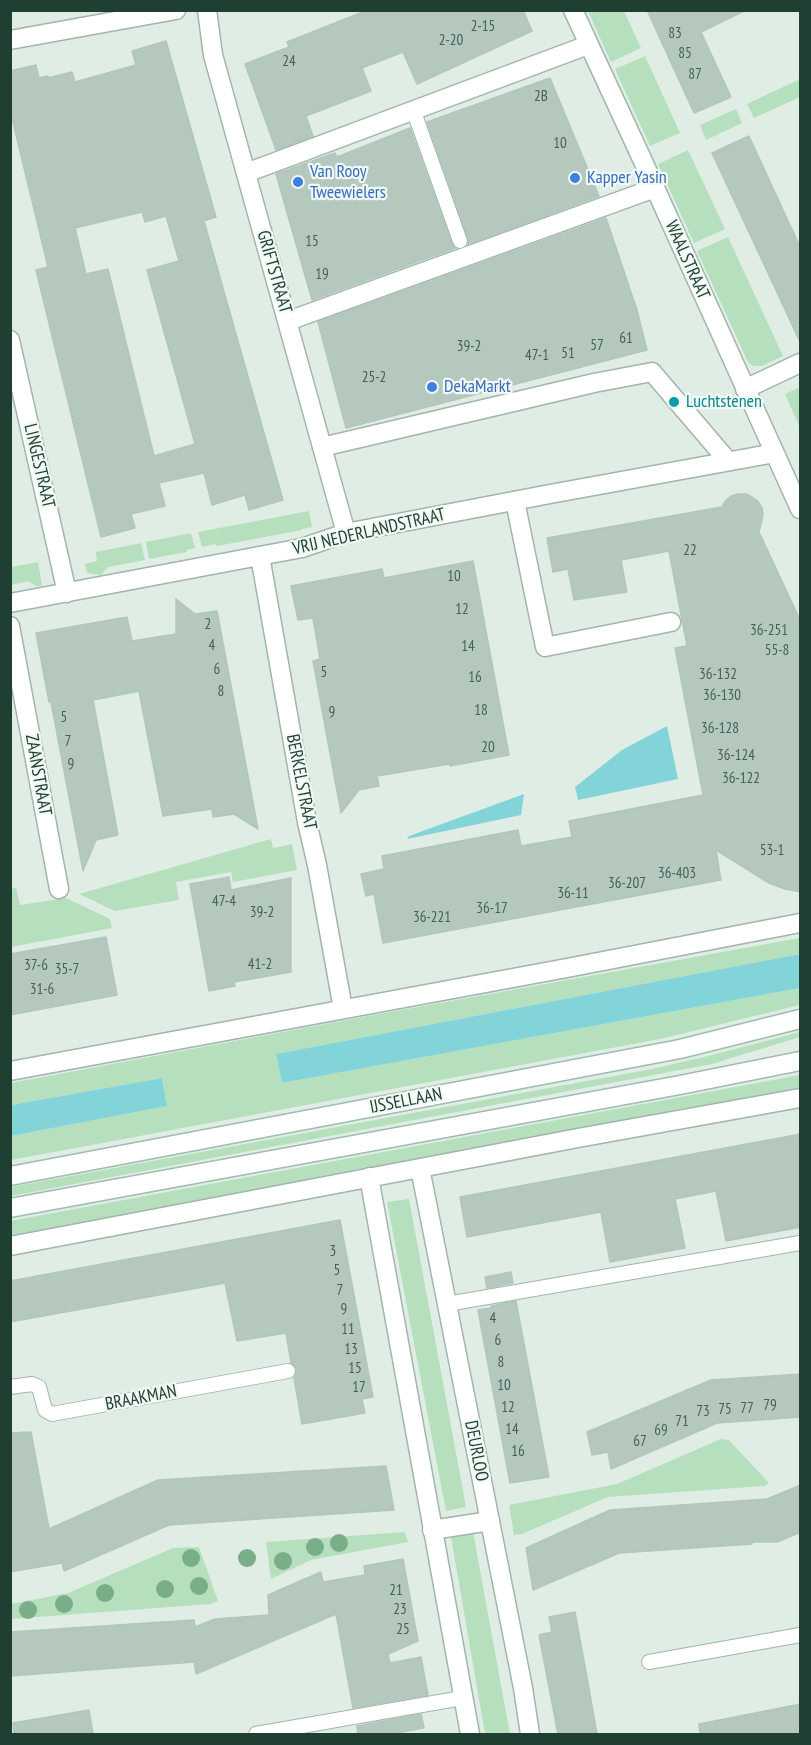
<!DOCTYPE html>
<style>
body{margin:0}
#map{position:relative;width:811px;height:1745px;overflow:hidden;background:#e0ede5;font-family:"PT Sans Narrow",sans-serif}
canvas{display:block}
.frame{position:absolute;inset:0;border:12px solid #1f3f32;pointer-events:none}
</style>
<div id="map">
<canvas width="811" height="1745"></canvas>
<div class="frame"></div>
</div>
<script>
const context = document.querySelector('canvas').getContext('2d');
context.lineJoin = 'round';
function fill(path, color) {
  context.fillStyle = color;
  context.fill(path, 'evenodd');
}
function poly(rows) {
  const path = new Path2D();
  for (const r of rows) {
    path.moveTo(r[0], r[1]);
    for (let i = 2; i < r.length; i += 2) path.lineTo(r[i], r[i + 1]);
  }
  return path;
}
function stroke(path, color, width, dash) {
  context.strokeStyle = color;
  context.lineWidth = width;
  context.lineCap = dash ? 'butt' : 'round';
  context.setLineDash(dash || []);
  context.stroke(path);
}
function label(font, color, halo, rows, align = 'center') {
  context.font = font + ' "PT Sans Narrow",sans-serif';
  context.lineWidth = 4.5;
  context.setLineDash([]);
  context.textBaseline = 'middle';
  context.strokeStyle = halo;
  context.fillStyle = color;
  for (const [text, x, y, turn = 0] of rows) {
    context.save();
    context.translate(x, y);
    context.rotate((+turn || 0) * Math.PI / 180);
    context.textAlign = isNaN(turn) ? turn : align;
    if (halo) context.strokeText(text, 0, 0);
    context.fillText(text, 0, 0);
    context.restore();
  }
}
const green = poly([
 [588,11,624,11,641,48,611,62],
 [645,56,680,133,650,146,615,69],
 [800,79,800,97,754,118,747,104],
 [736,109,742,123,706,140,700,125],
 [688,150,725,229,694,243,658,164],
 [728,237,783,356,762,366,753,366,748,362,697,251],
 [798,388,800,394,800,428,785,394],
 [309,511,312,527,302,529,302,530,217,546,215,544,202,547,198,532],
 [191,533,195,548,187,550,187,552,149,559,146,542],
 [141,543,145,560,108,567,101,575,87,573,85,564,97,561,96,552],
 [38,562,42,586,36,586,28,581,11,585,11,567],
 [271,839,273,848,292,844,297,870,233,882,231,872,176,882,179,900,115,911,79,894],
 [16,888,20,905,66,898,110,919,112,928,11,947,11,889],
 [800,938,800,954,276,1054,282,1083,800,988,800,1005,660,1039,11,1160,11,1136,167,1106,162,1078,11,1105,11,1083,357,1018],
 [800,1032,800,1037,712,1064,11,1196,11,1187,652,1069,708,1056],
 [800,1075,800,1090,11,1236,10,1221],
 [409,1199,466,1507,446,1511,387,1202],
 [721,1439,729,1440,769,1483,764,1486,608,1497,522,1534,514,1535,509,1505,617,1484],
 [405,1532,408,1542,311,1560,271,1579,266,1542],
 [473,1532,510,1734,485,1734,451,1537],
 [199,1547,218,1601,210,1604,11,1619,11,1604,68,1593,173,1548]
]);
const water = poly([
 [667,726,678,779,578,800,575,787,622,750],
 [524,794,521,815,407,839,409,836],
 [800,954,800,988,282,1083,276,1054],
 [162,1078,167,1106,11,1136,11,1105]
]);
const building = poly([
 [368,10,523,10,532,31,417,84,403,52,362,68,371,91,306,116,313,136,276,150,245,64,289,47,287,42,368,10],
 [647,10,746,10,701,32,731,97,694,113,647,10],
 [166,41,216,217,204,221,283,500,249,510,245,495,212,505,204,473,159,483,165,506,131,514,135,528,101,537,36,270,48,267,10,110,10,71,36,65,39,78,48,76,48,78,72,72,75,82,136,65,132,51,166,41],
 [142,212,145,222,166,216,179,261,147,270,195,444,154,456,108,269,86,274,75,228,142,212],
 [550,78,599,196,468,244,468,238,427,122,550,78],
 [410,128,452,244,455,248,312,300,276,174,335,153,337,157,410,128],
 [749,136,801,249,801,344,712,153,749,136],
 [606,218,637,310,647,350,346,428,318,322,606,218],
 [738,494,746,494,752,497,758,501,762,508,763,515,759,532,801,622,801,892,785,889,769,883,716,850,721,880,383,943,374,894,366,896,361,874,384,869,382,856,518,830,521,846,572,837,569,821,703,795,675,648,687,646,669,551,621,560,627,592,574,600,568,569,553,572,547,538,722,507,725,501,731,496,738,494],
 [473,561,509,755,450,766,450,764,377,776,379,786,359,790,341,813,313,661,320,659,313,618,298,620,291,586,382,569,384,578,473,561],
 [176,599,195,614,217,611,258,829,234,814,213,817,212,809,163,816,139,691,93,700,118,835,96,840,83,871,51,702,49,702,36,633,127,617,132,641,176,634,176,599],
 [229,877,231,890,291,878,291,972,234,982,235,986,209,991,190,884,229,877],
 [106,937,117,995,10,1015,10,954,106,937],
 [801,1134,801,1227,726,1241,716,1191,675,1199,685,1248,610,1262,601,1212,467,1237,460,1197,801,1134],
 [340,1220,373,1397,362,1399,365,1413,302,1424,294,1378,297,1373,297,1369,291,1363,286,1333,237,1341,225,1283,10,1322,10,1281,340,1220],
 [511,1272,513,1283,487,1288,485,1277,511,1272],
 [516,1301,549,1477,510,1483,478,1310,491,1308,491,1306,516,1301],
 [801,1374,801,1417,717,1423,611,1469,608,1452,592,1455,587,1432,711,1380,801,1374],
 [31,1432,49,1529,158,1480,386,1466,394,1510,169,1525,64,1571,62,1563,10,1572,10,1433,31,1432],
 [801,1485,801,1532,777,1542,752,1542,752,1544,619,1553,533,1590,526,1548,610,1510,767,1499,801,1485],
 [403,1559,418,1641,388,1654,390,1663,421,1657,428,1695,353,1708,336,1614,196,1674,194,1662,10,1676,10,1632,194,1620,195,1627,215,1619,269,1615,268,1595,321,1572,323,1582,365,1575,364,1566,403,1559],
 [575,1612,586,1672,597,1734,558,1734,539,1635,552,1632,549,1617,575,1612],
 [801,1704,801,1734,700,1734,699,1724,801,1704],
 [89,1710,93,1734,14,1734,13,1723,89,1710],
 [421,1714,424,1728,390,1734,358,1734,357,1726,421,1714]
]);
const service = poly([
 [414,112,460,241],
 [447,1304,800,1243],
 [10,1387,32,1384,39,1387,45,1410,52,1414,288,1371],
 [649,1662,800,1635],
 [256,1734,462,1698]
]);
const pedestrian = poly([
 [322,447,594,383,652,372,728,461],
 [432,1530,490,1521]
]);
const minor = poly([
 [207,10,213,55,346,533],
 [573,10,642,159,800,509],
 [10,40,176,10],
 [246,173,588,45],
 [288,321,655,188],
 [10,340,67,593],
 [745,389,800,363],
 [515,501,545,647,671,622],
 [260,556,307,822,317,865,343,1009],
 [10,603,302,548,346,533,550,494,775,453],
 [10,626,59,889],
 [10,1071,567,968,800,923],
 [420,1168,523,1688,530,1734],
 [369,1177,470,1734],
 [10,1246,578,1138,800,1098]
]);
const secondary = poly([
 [10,1176,680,1049,800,1019],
 [10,1208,680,1085,800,1061]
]);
const trees = [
 [339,1543],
 [315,1547],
 [191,1558],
 [247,1558],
 [283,1561],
 [199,1586],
 [165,1589],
 [105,1593],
 [64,1604],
 [28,1610]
];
const markers = [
 [575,178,6,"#3f7fe0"],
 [298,182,6,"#3f7fe0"],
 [432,387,6,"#3f7fe0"],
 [674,402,6,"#0f9aa8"]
];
const numberNames = [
 ["2-15",483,27],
 ["83",675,34],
 ["2-20",451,41],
 ["85",685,54],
 ["24",289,62],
 ["87",695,75],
 ["2B",541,97],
 ["10",560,144],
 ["15",312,242],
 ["19",322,275],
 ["61",626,339],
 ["57",597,346],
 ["39-2",469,347],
 ["51",568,354],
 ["47-1",537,356],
 ["25-2",374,378],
 ["22",690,551],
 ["10",454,577],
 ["12",462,610],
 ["2",208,625],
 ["36-251",769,631],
 ["4",212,646],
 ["14",468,647],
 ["55-8",777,651],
 ["6",217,670],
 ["5",324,673],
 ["36-132",718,675],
 ["16",475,678],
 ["8",221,692],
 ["36-130",722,696],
 ["18",481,711],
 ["9",332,713],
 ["5",64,718],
 ["36-128",720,729],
 ["7",68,742],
 ["20",488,748],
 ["36-124",736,756],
 ["9",71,765],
 ["36-122",741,779],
 ["53-1",772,851],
 ["36-403",677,874],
 ["36-207",627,884],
 ["36-11",573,894],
 ["47-4",224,902],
 ["36-17",492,909],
 ["39-2",262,913],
 ["36-221",432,918],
 ["41-2",260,965],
 ["37-6",36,966],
 ["35-7",67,970],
 ["31-6",42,990],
 ["3",333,1252],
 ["5",337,1271],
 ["7",340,1291],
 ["9",344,1310],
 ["4",493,1319],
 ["11",348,1330],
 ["6",498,1341],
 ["13",351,1350],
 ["8",501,1363],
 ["15",355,1369],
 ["10",504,1386],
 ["17",359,1388],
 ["79",770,1406],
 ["12",508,1408],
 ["77",747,1409],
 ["75",725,1410],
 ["73",703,1412],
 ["71",682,1422],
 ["14",512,1430],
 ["69",661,1431],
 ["67",640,1442],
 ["16",518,1452],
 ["21",396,1591],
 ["23",400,1610],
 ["25",403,1630]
];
const shopNames = [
 ["Van Rooy",310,172],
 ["Tweewielers",310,193],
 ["Kapper Yasin",587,178],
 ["DekaMarkt",444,387]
];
const streetNames = [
 ["WAALSTRAAT",687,260,66],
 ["GRIFTSTRAAT",274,272,74],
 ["LINGESTRAAT",39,466,77],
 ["VRIJ NEDERLANDSTRAAT",369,532,-13],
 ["ZAANSTRAAT",38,775,80],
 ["BERKELSTRAAT",301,782,79],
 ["IJSSELLAAN",406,1101,-11],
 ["BRAAKMAN",141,1398,-11],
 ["DEURLOO",476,1451,79]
];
const cultureNames = [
 ["Luchtstenen",686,402]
];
fill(green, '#b6e0bd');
fill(water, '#82d4d8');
fill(building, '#b5c8be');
stroke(building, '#b2c7bb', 1.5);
stroke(service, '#a2b5ac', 16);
stroke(pedestrian, '#a2b5ac', 21);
stroke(minor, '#a2b5ac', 21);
stroke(secondary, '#a0bcaf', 21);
stroke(service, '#fff', 14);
stroke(pedestrian, '#fff', 18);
stroke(minor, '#fff', 18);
stroke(secondary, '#fff', 18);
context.fillStyle = '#79ae88';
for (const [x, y] of trees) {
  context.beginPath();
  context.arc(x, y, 9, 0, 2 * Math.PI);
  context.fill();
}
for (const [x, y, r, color] of markers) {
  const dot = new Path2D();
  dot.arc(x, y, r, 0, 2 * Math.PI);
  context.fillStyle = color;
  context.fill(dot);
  stroke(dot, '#f1f9f4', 2);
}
label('15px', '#446155', null, numberNames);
label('18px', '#366cbe', '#f1f9f4', shopNames, 'left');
label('18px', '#1f3f32', '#f1f9f4', streetNames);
label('18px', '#0d838f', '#f1f9f4', cultureNames, 'left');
</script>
